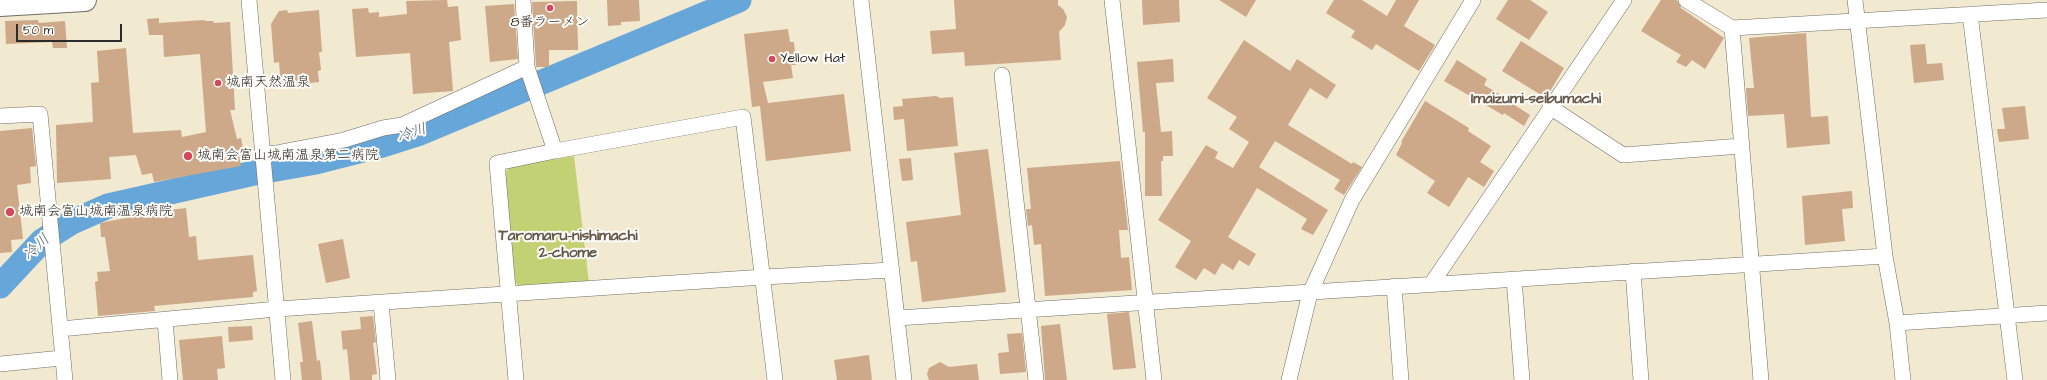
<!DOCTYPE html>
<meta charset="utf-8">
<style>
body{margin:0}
#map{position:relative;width:2047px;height:380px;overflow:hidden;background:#f1e9d0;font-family:"Architects Daughter",sans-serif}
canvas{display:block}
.scale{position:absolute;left:16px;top:24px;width:106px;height:18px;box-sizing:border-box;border:2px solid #2b2b2b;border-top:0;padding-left:5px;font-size:12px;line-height:14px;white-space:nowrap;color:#2b2b2b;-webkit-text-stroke:3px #fdfcf7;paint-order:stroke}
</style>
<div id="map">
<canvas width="2047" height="380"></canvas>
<div class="scale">50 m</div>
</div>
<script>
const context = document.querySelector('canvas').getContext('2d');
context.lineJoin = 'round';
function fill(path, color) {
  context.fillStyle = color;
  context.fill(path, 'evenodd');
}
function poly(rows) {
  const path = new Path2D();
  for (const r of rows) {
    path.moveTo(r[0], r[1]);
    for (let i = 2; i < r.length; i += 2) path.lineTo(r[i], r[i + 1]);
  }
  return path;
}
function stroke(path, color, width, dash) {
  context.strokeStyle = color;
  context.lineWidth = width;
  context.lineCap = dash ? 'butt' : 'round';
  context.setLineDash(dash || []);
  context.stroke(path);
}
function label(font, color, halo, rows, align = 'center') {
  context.font = font + ' "Architects Daughter","Klee One",sans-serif';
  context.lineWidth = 4;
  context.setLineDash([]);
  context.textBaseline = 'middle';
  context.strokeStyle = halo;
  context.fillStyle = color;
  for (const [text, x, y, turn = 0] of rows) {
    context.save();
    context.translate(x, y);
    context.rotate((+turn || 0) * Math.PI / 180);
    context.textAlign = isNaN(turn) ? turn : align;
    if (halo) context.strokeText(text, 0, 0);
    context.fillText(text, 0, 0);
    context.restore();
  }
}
const green = poly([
 [574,156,589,283,520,287,515,282,505,174,509,167]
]);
const river = poly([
 [0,286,42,241,72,222,108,206,254,173,316,162,379,146,420,133,739,0]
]);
const building = poly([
 [447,0,448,7,458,6,461,40,449,42,453,91,413,94,410,53,356,57,352,9,368,8,369,13,379,12,379,17,407,14,406,1],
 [607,0,639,0,640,21,621,22,621,25,608,26],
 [954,0,1058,0,1058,5,1063,9,1067,17,1065,25,1059,32,1061,60,965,66,964,52,932,54,930,31,956,29],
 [1142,0,1179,0,1180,22,1143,25],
 [1219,0,1256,0,1246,17],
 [1334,0,1362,0,1387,16,1396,0,1419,0,1404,26,1435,45,1419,71,1376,44,1372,50,1351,37,1355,31,1326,13],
 [1508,0,1530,0,1548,12,1529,40,1496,19],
 [1661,0,1677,0,1681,8,1724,38,1705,69,1692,60,1686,67,1676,62,1681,55,1641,31],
 [577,1,578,50,549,50,549,67,536,67,532,2],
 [514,4,518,59,490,62,485,6],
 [287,10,288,13,319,10,322,52,319,52,321,70,318,71,319,82,281,86,279,62,274,63,271,24,279,11],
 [159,18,159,23,204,20,205,21,213,21,214,23,230,22,235,110,230,110,237,139,241,138,243,149,238,150,241,166,154,182,152,173,142,175,136,155,109,157,111,179,57,183,56,125,93,122,91,83,99,82,97,51,126,48,133,133,181,130,182,137,206,132,200,54,164,57,163,35,149,35,147,19],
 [38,20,39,23,65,21,67,48,53,48,52,42,6,44,5,21],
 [788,29,790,42,794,42,796,65,791,65,793,78,763,82,768,103,844,94,851,151,766,161,760,106,752,107,744,34],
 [1806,33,1811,117,1828,116,1830,144,1787,148,1784,114,1748,116,1746,88,1754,88,1749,38],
 [1244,40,1290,71,1297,59,1336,85,1327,99,1310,88,1288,125,1352,164,1353,162,1362,167,1344,195,1334,189,1340,180,1275,141,1259,167,1328,210,1313,235,1301,229,1307,219,1257,188,1228,237,1256,254,1249,266,1239,260,1233,270,1222,263,1215,275,1204,268,1196,280,1175,267,1191,241,1158,220,1206,145,1218,152,1215,158,1233,168,1249,142,1229,129,1237,117,1207,98],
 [1521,41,1564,68,1546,98,1502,71],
 [1925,44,1927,64,1942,63,1944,80,1914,83,1910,45],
 [1173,59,1174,82,1156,83,1161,132,1172,131,1173,156,1163,156,1163,161,1161,161,1162,196,1145,196,1145,132,1143,132,1137,62],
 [1457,60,1487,79,1484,85,1511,101,1510,102,1530,115,1524,126,1504,113,1503,115,1444,81],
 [936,96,940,98,953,97,958,146,907,151,904,119,894,120,893,107,903,106,902,99],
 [1425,101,1469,128,1468,131,1491,146,1480,162,1494,171,1484,187,1468,177,1449,207,1427,193,1435,181,1396,155,1402,143,1401,142],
 [2025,106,2029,139,1999,142,1997,129,2005,129,2002,108],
 [32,128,36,166,30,167,31,183,17,185,23,239,11,240,12,252,0,253,0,131],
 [988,149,1006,292,922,302,917,261,911,262,906,222,961,215,954,153],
 [911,158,913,180,902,181,899,159],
 [1120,161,1128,230,1119,230,1121,258,1129,257,1132,290,1045,296,1041,244,1034,245,1032,225,1028,226,1026,209,1031,209,1027,168],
 [1852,191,1853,208,1842,209,1845,241,1805,245,1802,196],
 [186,208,189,237,196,236,198,260,253,255,257,291,253,292,253,297,154,306,155,311,98,316,95,282,98,281,97,272,110,271,105,237,101,237,100,223,161,211],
 [343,239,350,278,326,283,318,244],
 [1129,312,1136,368,1113,370,1107,314],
 [373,316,376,342,373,343,377,374,372,375,372,380,350,380,347,349,343,350,341,331,361,329,360,317],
 [312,321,317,361,320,360,322,380,302,380,300,362,303,362,298,323],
 [1060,324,1067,380,1045,380,1041,326],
 [252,326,253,340,229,342,228,327],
 [1022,333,1026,372,1000,374,998,353,1009,352,1007,334],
 [222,336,225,368,217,369,218,380,183,380,179,340],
 [869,355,872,380,837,380,834,360],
 [940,362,949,367,977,364,979,380,929,380,927,374,929,368]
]);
const minor = poly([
 [249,0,283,380],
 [523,0,527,67,555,151,743,117,775,380],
 [861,0,904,380],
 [1112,0,1154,380],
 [1686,0,1732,28,2047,10],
 [1855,0,1885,256,1897,323,1903,380],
 [1970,14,2015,380],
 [1732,28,1761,380],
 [1002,75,1036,380],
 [1550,107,1623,155,1741,146],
 [0,116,40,114,65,380],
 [263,154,276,153,344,140,383,128,402,125,527,67],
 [1633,271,1641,380],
 [1514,279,1522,380],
 [1432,283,1624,0],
 [1394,286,1401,380],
 [381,303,388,380],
 [897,318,1885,256],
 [165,320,170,380],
 [1897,323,2047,313],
 [60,329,277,309,764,277,891,270],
 [0,364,62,358],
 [516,380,497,163,555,151],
 [1289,380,1310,293,1352,200,1473,0]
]);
const highway = poly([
 [0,5,85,0]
]);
const markers = [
 [550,8,4,"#d1495b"],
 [772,59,4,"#d1495b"],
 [218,83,4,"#d1495b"],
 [188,156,5,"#d1495b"],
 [10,212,5,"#d1495b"]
];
const poiNames = [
 ["8番ラーメン",550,23,"center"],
 ["Yellow Hat",780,59],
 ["城南天然温泉",226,83],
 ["城南会富山城南温泉第二病院",197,156],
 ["城南会富山城南温泉病院",19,212]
];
const neighbourhoodNames = [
 ["Imaizumi-seibumachi",1536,100],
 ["Taromaru-nishimachi",568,237],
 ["2-chome",568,254]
];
const waterNames = [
 ["冷川",412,134,-18],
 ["冷川",37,248,-43]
];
fill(green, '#c2d173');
stroke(river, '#66a6d9', 25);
fill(building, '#cda889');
stroke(minor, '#706e65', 16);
stroke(highway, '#706e65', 24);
stroke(minor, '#fff', 15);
stroke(highway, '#fff', 22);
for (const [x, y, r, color] of markers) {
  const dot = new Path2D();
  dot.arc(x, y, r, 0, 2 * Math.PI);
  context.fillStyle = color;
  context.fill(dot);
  stroke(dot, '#fdfcf7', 1.5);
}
label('14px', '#2b2b2b', '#fdfcf7', poiNames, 'left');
label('bold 15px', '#64574c', '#fdfcf7', neighbourhoodNames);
label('italic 15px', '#435c71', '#fdfcf7', waterNames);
</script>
